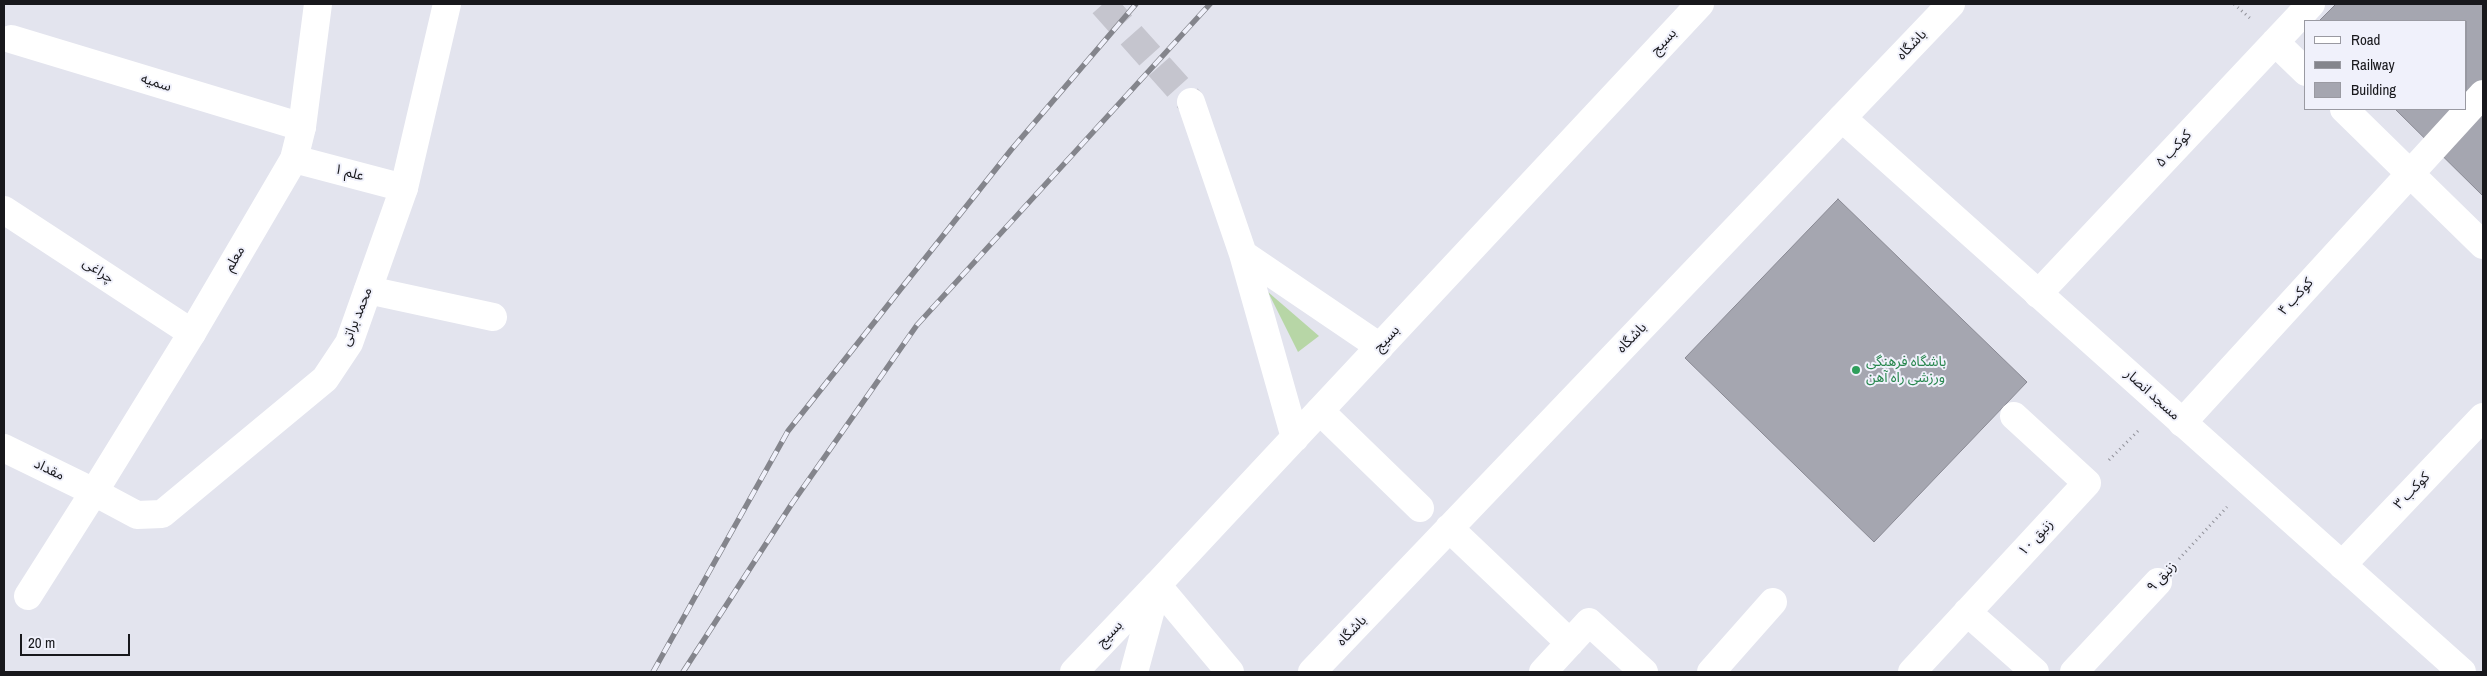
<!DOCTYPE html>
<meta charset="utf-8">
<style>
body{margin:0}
#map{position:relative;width:2487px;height:676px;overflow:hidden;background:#e3e4ee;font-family:"Archivo Narrow",sans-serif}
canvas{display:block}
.frame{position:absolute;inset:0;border:5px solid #18181c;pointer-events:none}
.legend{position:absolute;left:2304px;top:20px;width:162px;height:90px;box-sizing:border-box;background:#f0f1fb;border:1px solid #9a9aa2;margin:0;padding:6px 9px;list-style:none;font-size:15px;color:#18181c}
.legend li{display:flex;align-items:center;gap:10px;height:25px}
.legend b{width:25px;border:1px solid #9a9aa2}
.scale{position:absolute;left:20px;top:634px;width:110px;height:22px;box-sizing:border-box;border:2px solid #18181c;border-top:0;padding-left:6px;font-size:15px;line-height:18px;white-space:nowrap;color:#18181c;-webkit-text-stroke:4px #f0f1fb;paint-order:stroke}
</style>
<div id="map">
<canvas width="2487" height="676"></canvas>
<div class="frame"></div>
<ul class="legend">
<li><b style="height:6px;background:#fff"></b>Road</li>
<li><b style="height:6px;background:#84858c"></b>Railway</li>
<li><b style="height:14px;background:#a5a6b0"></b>Building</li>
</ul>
<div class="scale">20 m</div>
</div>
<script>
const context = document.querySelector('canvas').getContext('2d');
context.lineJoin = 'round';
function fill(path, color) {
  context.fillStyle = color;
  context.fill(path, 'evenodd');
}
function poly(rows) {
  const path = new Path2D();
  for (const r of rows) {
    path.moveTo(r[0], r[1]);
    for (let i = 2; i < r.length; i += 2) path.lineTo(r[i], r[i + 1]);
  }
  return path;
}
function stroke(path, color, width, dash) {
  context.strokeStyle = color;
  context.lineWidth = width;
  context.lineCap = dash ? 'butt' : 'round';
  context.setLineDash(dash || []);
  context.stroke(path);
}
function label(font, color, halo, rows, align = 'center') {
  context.font = font + ' "Archivo Narrow","Noto Sans Arabic",sans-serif';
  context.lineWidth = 4;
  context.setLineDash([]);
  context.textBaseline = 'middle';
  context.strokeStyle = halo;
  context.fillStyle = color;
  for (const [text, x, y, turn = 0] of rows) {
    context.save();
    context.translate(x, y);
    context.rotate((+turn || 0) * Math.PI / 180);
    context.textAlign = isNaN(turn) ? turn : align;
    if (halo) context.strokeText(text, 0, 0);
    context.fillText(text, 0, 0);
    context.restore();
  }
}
const green = poly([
 [1268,292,1319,336,1298,352]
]);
const building = poly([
 [2336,4,2483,4,2483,196,2395,109,2466,109,2466,21,2319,21,2336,4],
 [1838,199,2027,382,1874,542,1685,358,1838,199]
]);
const secondaryTunnel = poly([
 [1103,4,1191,102]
]);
const path = poly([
 [2234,4,2252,20],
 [2109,460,2140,429],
 [2179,559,2227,507]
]);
const street = poly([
 [11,39,302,127],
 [2275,42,2306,72],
 [2344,109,2483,245],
 [294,159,404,188],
 [4,210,192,333],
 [368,290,493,317],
 [2038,294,2311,4],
 [1320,411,1420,508],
 [2182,423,2483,94],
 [4,448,94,492,28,596],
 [1449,528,1570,643],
 [2342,565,2483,417],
 [1157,585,1230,672],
 [1967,612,2035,672],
 [1074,672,1157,585],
 [1134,672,1157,587],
 [1312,672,1951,4],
 [1543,672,1589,622,1644,672],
 [1711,672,1773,602],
 [1912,672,2087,483,2014,416],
 [2074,672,2158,582]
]);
const secondary = poly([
 [318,4,302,127,294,159,192,333,94,492,137,515,162,514,325,379,349,343,404,188,447,4],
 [1191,102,1243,254,1295,438],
 [1842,118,2462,672],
 [1243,254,1380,347],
 [1157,585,1700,4]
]);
const rail = poly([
 [653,672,788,431,1011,150,1136,4],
 [683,672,791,505,917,325,1210,4]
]);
const markers = [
 [1856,370,5,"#2e9e5b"]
];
const streetNames = [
 ["بسیج",1664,42,-47],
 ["باشگاه",1912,45,-46],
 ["سمیه",156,83,17],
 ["کوکب ۵",2174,149,-47],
 ["علم ۱",349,173,15],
 ["معلم",235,259,-60],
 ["چراغی",98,271,33],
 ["کوکب ۴",2296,297,-48],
 ["محمد براتی",357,317,-68],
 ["باشگاه",1632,338,-46],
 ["بسیج",1387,339,-47],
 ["مسجد انصار",2152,395,42],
 ["مقداد",49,470,26],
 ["کوکب ۳",2412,491,-46],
 ["زنبق ۱۰",2036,538,-47],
 ["زنبق ۹",2162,577,-47],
 ["باشگاه",1352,631,-46],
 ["بسیج",1110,634,-46]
];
const leisureNames = [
 ["باشگاه فرهنگی",1866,362],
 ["ورزشی راه آهن",1866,378]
];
fill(green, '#b7d6a6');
fill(building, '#a5a6b0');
stroke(building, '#898993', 1);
stroke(secondaryTunnel, '#c5c5ce', 28, [28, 14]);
stroke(path, '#909098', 3, [1, 4]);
stroke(street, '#fff', 28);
stroke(secondary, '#fff', 28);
stroke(rail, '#84858c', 5.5);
stroke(rail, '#f0f1fb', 4, [11]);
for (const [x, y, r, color] of markers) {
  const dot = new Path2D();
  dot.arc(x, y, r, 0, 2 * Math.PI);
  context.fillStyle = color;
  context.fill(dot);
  stroke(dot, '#f0f1fb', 2);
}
label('14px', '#18181c', '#f0f1fb', streetNames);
label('14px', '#27864d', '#f0f1fb', leisureNames, 'left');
</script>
